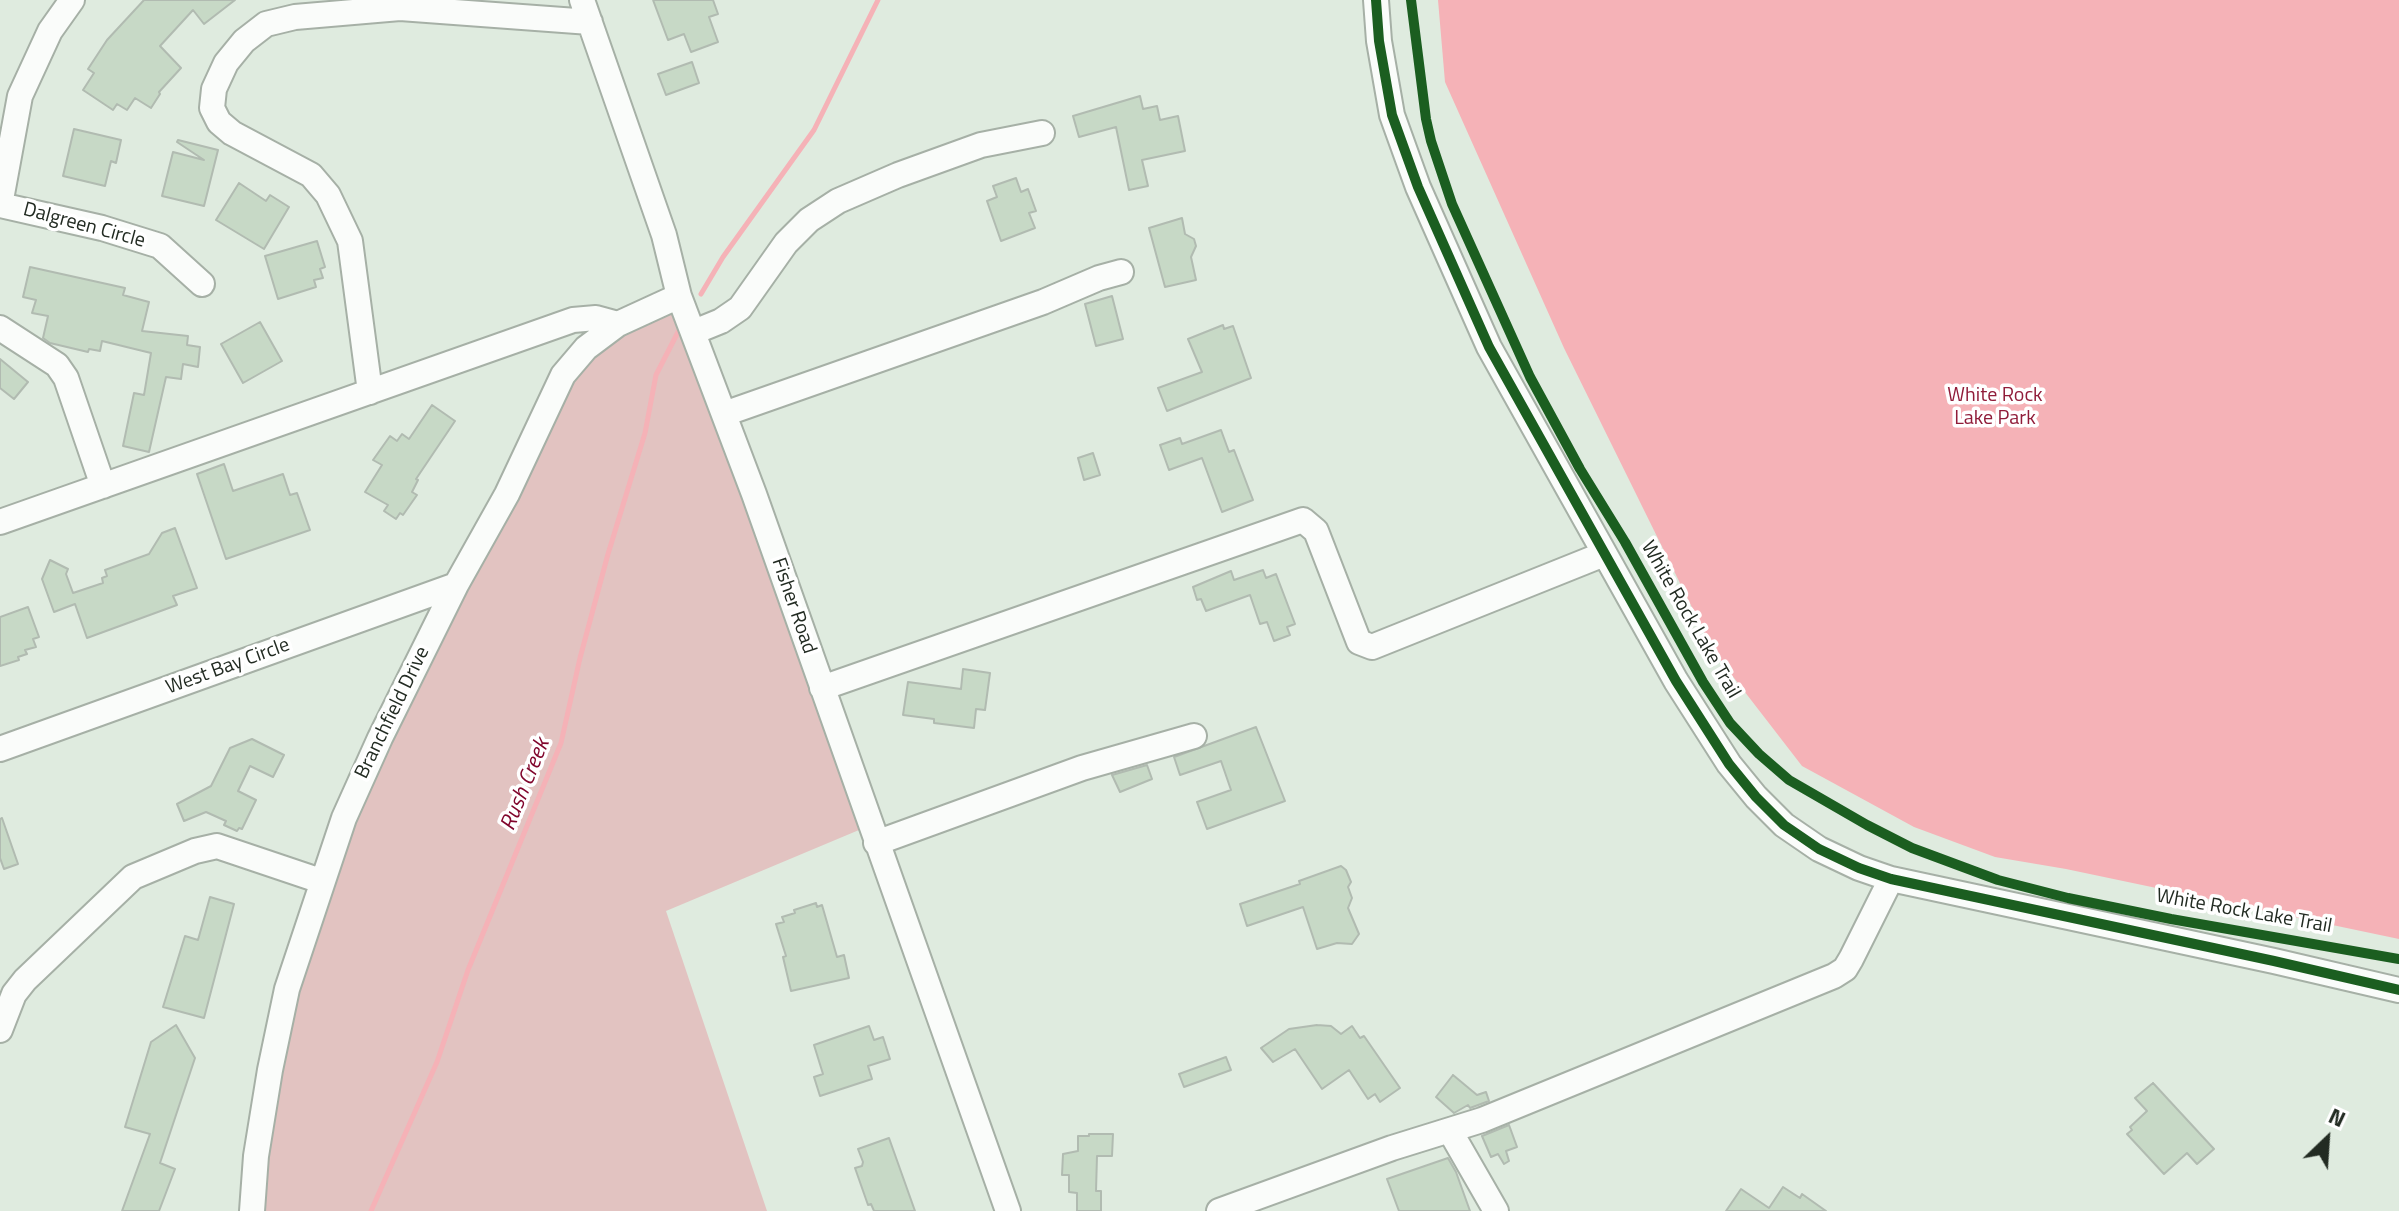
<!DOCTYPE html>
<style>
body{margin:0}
#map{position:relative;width:2399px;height:1211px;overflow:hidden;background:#dfebdf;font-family:"Titillium Web",sans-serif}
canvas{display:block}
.north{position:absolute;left:2287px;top:1099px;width:80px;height:80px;-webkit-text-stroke:6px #fff;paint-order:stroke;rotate:25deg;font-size:22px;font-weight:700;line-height:32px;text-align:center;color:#222b22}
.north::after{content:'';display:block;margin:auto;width:28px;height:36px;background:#222b22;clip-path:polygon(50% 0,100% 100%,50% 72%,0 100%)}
</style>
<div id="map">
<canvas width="2399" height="1211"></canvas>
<div class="north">N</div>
</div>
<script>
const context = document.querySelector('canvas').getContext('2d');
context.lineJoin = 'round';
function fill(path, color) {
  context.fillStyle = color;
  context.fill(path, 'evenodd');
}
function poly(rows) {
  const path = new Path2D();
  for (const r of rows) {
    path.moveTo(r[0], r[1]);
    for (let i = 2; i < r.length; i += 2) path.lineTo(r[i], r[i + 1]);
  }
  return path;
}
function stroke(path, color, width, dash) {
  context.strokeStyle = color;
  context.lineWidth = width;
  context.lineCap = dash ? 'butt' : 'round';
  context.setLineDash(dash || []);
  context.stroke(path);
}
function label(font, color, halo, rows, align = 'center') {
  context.font = font + ' "Titillium Web",sans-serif';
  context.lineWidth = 7;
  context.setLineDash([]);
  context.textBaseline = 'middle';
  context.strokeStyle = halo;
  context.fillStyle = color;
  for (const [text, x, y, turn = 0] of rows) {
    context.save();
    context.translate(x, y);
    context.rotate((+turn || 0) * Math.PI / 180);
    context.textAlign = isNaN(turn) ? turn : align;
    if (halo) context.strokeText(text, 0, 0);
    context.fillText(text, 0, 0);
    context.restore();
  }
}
const green = poly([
 [673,309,764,556,859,830,666,911,767,1211,260,1211,269,1140,297,996,358,808,479,562,576,378,610,339]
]);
const water = poly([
 [1438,0,2399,0,2399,939,2066,869,1995,857,1914,827,1802,766,1714,652,1564,348,1445,82]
]);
const stream = poly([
 [701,294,723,257,814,130,878,0],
 [371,1211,437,1062,468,970,561,743,580,658,608,554,645,433,656,375,678,332]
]);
const building = poly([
 [144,0,235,0,204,24,193,10,160,46,181,68,159,92,160,94,151,108,135,98,127,110,117,104,113,110,83,90,94,73,88,69,107,40,144,0],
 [653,0,713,0,718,14,709,17,718,42,691,52,684,34,668,40,653,0],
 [692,62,699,83,666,95,658,74,692,62],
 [1140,96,1143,109,1157,106,1160,120,1178,116,1185,151,1142,160,1148,186,1129,190,1116,127,1079,137,1073,116,1140,96],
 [74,129,121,140,116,163,111,161,105,186,63,176,74,129],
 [178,140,218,150,204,206,162,196,173,152,204,160,177,142,178,140],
 [1016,178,1021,192,1028,189,1036,211,1029,213,1035,228,1001,241,987,201,997,197,993,186,1016,178],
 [239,183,266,201,270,195,289,207,264,249,216,220,239,183],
 [1182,218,1185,234,1194,239,1196,246,1191,257,1196,280,1165,287,1149,228,1182,218],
 [317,241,325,267,320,269,323,278,314,280,316,287,278,299,265,256,317,241],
 [30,267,125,288,123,295,149,302,142,331,188,336,187,345,200,347,198,367,183,364,181,379,166,377,149,452,123,446,134,393,144,395,151,353,102,341,100,351,89,349,88,352,50,343,43,338,48,316,32,313,36,300,23,297,30,267],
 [1112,296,1123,339,1096,346,1085,304,1112,296],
 [260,322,282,361,243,383,221,344,260,322],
 [1223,325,1224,329,1233,326,1251,378,1167,411,1158,388,1202,372,1188,339,1223,325],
 [0,359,28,382,14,399,0,388,0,359],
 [432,405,455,421,416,479,418,480,412,492,417,495,403,515,400,513,396,519,384,511,388,505,365,492,382,465,373,460,390,436,397,441,402,434,409,439,432,405],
 [1221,430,1229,452,1234,450,1253,500,1222,512,1202,458,1169,470,1160,445,1180,438,1182,444,1221,430],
 [1093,453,1100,475,1084,480,1078,458,1093,453],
 [224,464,233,491,283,474,290,495,297,493,310,530,226,559,197,474,224,464],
 [175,528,197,588,173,596,177,605,87,638,75,604,54,612,42,579,50,560,68,569,66,574,73,593,103,583,102,578,107,576,105,570,149,554,162,533,175,528],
 [1263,570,1266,578,1276,574,1295,624,1287,627,1290,635,1274,641,1267,622,1260,624,1250,595,1206,611,1201,599,1197,600,1193,587,1231,571,1234,580,1263,570],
 [28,607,39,637,33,639,36,647,25,650,27,654,18,657,19,660,0,666,0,617,28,607],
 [963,669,990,673,985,710,976,709,974,728,934,723,934,719,903,715,908,682,961,689,963,669],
 [1256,727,1285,801,1207,829,1197,802,1231,790,1221,761,1180,775,1174,757,1256,727],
 [252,739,284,755,273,777,250,766,238,791,256,800,242,829,239,828,237,831,224,825,226,821,206,812,184,821,177,804,211,786,230,748,252,739],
 [1147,765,1152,779,1120,792,1112,775,1147,765],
 [2,818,18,864,4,869,0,858,0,819,2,818],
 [1341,866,1346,870,1351,882,1348,887,1352,898,1348,908,1359,934,1352,944,1337,943,1317,949,1303,907,1247,926,1240,904,1300,884,1299,881,1341,866],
 [210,897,234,904,204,1018,163,1007,185,936,198,940,210,897],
 [816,903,817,907,822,905,837,957,844,955,849,978,791,991,783,957,786,956,776,924,784,922,782,917,795,913,794,910,816,903],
 [176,1025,195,1058,160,1163,175,1169,159,1211,122,1211,150,1134,125,1127,151,1042,176,1025],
 [1317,1025,1331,1026,1341,1034,1352,1026,1360,1038,1364,1036,1400,1088,1380,1102,1375,1094,1368,1099,1349,1070,1322,1089,1295,1049,1273,1062,1261,1048,1289,1029,1317,1025],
 [869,1026,874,1040,883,1037,890,1059,868,1066,872,1079,820,1096,814,1077,823,1074,814,1045,869,1026],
 [1226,1057,1231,1070,1184,1087,1179,1074,1226,1057],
 [1453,1075,1477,1095,1486,1092,1489,1101,1470,1108,1468,1105,1454,1113,1436,1097,1453,1075],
 [2153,1083,2214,1149,2197,1164,2187,1153,2164,1174,2127,1134,2132,1130,2130,1127,2147,1111,2135,1098,2153,1083],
 [1509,1125,1517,1147,1506,1151,1509,1161,1504,1164,1498,1154,1491,1157,1482,1136,1509,1125],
 [1089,1134,1113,1134,1112,1156,1097,1156,1096,1191,1101,1191,1101,1211,1077,1211,1077,1193,1069,1192,1069,1175,1062,1175,1063,1154,1078,1151,1078,1136,1089,1136,1089,1134],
 [889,1138,915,1211,874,1211,871,1204,868,1205,855,1168,862,1166,863,1162,858,1149,889,1138],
 [1448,1158,1456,1172,1470,1211,1399,1211,1387,1179,1448,1158],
 [1783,1187,1800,1198,1802,1194,1826,1211,1726,1211,1741,1189,1769,1208,1783,1187]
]);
const minor = poly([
 [582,0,664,235,679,296,754,494,1008,1211],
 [1376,0,1379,41,1392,115,1418,187,1489,347,1676,681,1729,764,1756,797,1784,825,1819,849,1859,868,1891,879,2274,961,2399,990],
 [0,205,102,228,160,246,202,284],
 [0,205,20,96,50,31,72,0],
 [0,328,57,365,66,378,103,486],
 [694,332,721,321,740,308,786,243,809,220,838,201,898,175,981,145,1042,133],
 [370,392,350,241,328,195,311,175,232,133,219,122,212,108,214,89,226,63,244,41,266,24,295,17,400,8,590,22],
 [724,414,1043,302,1099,278,1121,272],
 [0,522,573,320,596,318,618,324],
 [822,688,1303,520,1316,531,1359,642,1372,647,1604,554],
 [0,749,456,585],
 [876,843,1082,768,1194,736],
 [0,1030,14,994,25,980,133,877,195,851,217,846,321,881],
 [1450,1131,1496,1211],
 [252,1211,256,1156,270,1070,287,989,344,818,380,738,456,585,507,494,563,375,586,348,618,324,679,296],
 [1219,1211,1392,1148,1482,1120,1834,976,1845,969,1851,959,1891,879]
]);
const cycleway = poly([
 [1376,0,1379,41,1392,115,1418,187,1489,347,1676,681,1729,764,1756,797,1784,825,1819,849,1859,868,1891,879,2274,961,2399,990],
 [1411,0,1426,119,1431,141,1452,204,1530,377,1580,469,1625,542,1703,682,1730,723,1759,754,1789,780,1867,825,1912,848,1998,880,2068,898,2171,919,2399,959]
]);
const streetNames = [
 ["Dalgreen Circle",84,226,15],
 ["Fisher Road",793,606,71],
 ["White Rock Lake Trail",1690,620,60],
 ["West Bay Circle",228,667,-20],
 ["Branchfield Drive",393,713,-64],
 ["White Rock Lake Trail",2244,912,10]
];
const parkNames = [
 ["White Rock",1995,396],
 ["Lake Park",1995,419]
];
const waterNames = [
 ["Rush Creek",526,785,-68]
];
fill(green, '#e2c3c1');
fill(water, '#f5b2b7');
stroke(stream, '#f5b2b7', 5);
fill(building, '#c7d9c6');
stroke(building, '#b1bbb1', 2);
stroke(minor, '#a6b0a6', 28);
stroke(minor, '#fafcfa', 24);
stroke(cycleway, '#1b5e20', 10);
label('20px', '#222b22', '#fff', streetNames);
label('20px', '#901c39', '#fff', parkNames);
label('italic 22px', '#81062d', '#fff', waterNames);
</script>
